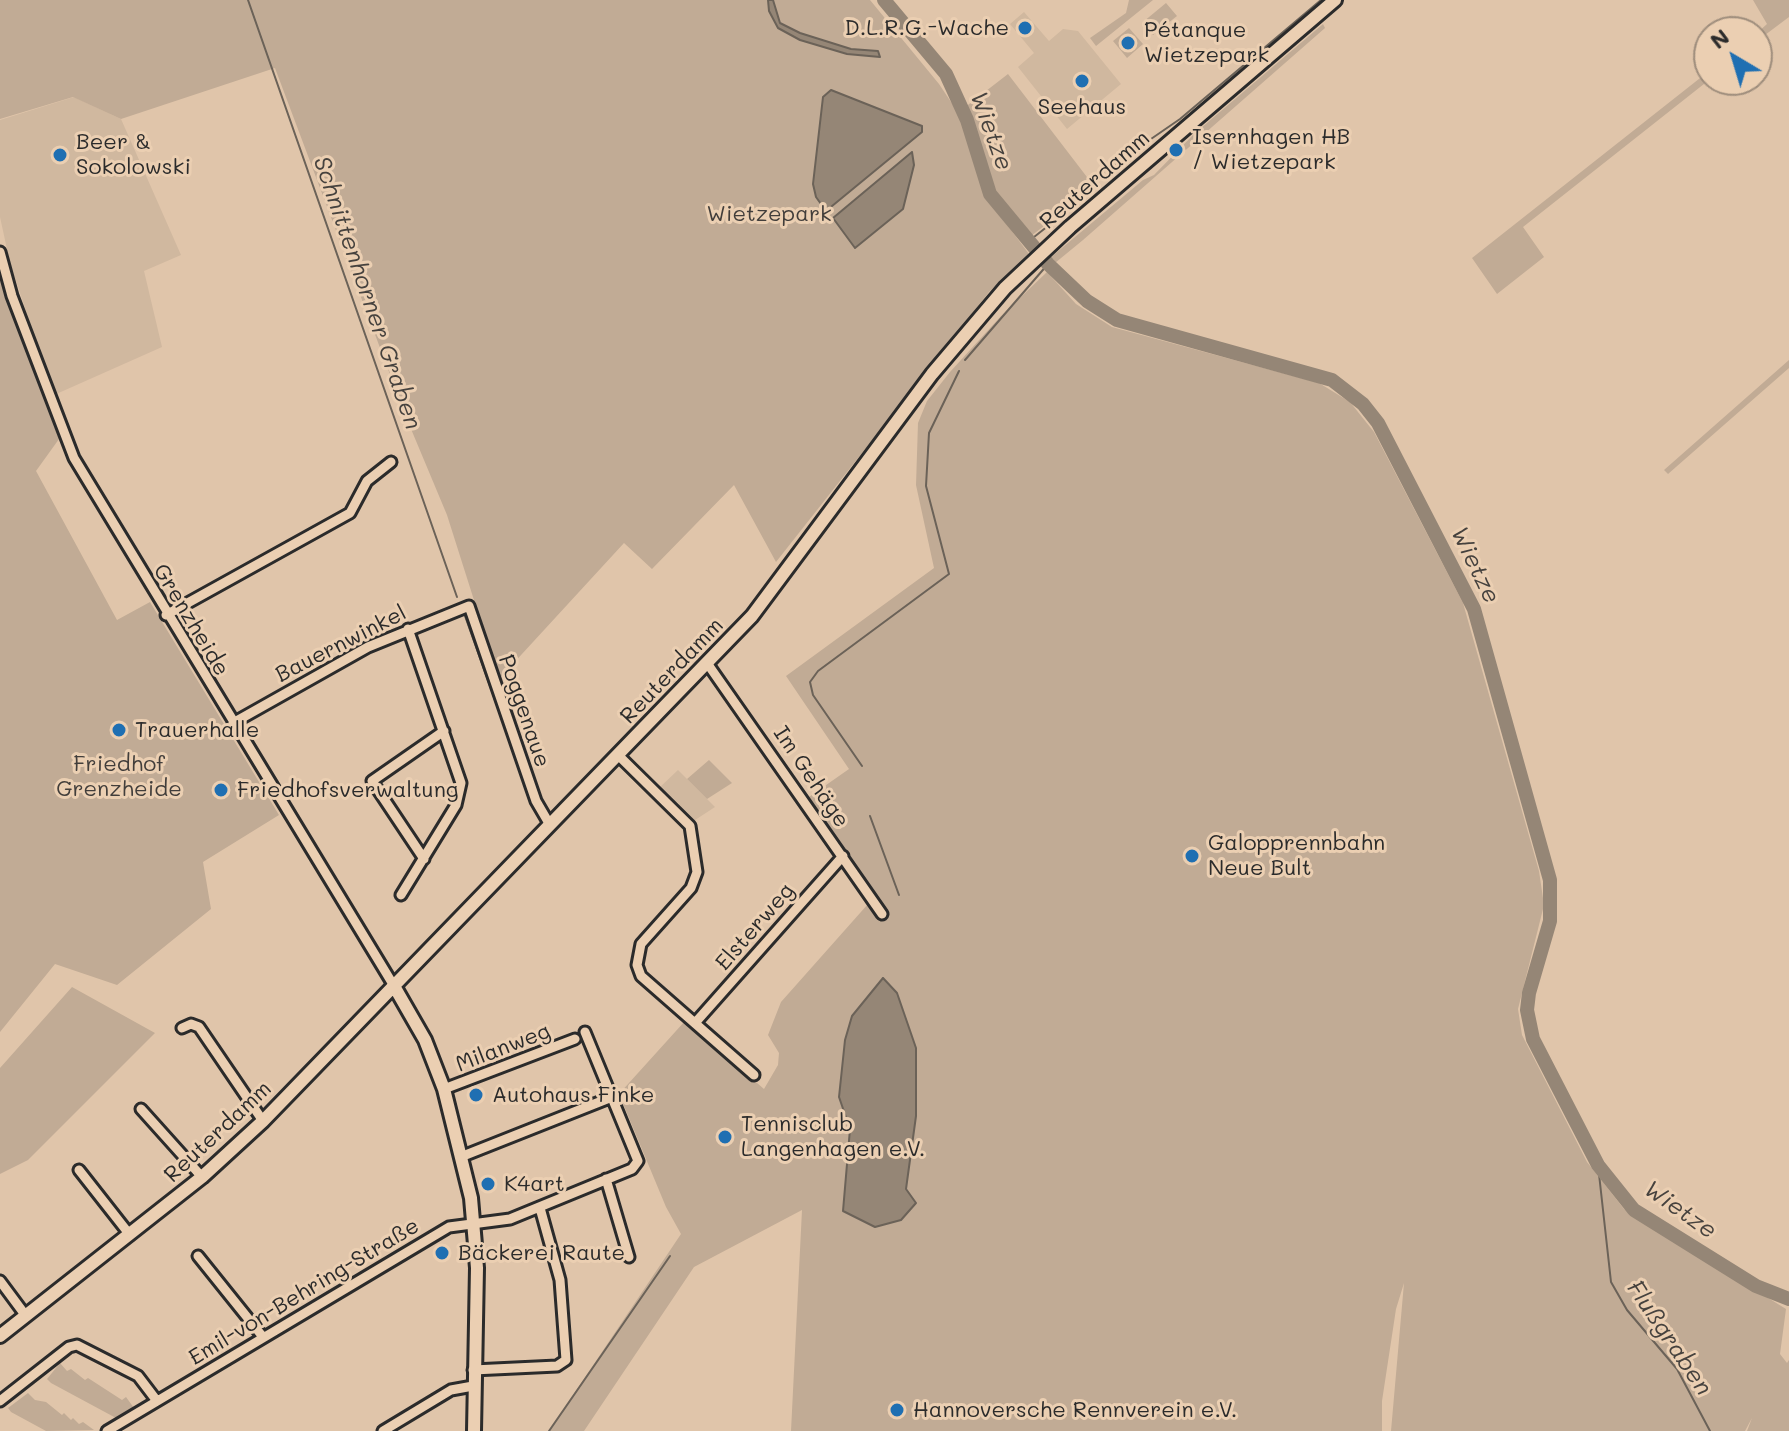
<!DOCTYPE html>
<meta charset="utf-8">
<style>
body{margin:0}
#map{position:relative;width:1789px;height:1431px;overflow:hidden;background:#e0c5aa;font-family:Mali,sans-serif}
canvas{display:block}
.north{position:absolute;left:1693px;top:16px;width:80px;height:80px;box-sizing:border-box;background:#ebcfb2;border:2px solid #9e8d7c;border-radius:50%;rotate:322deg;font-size:22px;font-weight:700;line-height:32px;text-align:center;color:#2b2b2b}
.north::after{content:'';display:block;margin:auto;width:28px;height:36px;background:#1f6fb2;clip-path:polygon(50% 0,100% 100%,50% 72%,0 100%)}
</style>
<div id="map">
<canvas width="1789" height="1431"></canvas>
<div class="north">N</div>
</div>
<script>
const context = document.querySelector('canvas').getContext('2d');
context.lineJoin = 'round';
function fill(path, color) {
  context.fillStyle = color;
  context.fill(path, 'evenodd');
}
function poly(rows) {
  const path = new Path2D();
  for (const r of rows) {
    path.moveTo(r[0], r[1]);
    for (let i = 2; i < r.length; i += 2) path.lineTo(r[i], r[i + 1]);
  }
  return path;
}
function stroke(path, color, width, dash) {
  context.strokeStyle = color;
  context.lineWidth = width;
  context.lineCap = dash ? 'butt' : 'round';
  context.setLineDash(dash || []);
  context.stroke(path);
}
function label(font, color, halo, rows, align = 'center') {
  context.font = font + ' Mali,sans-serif';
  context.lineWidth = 6;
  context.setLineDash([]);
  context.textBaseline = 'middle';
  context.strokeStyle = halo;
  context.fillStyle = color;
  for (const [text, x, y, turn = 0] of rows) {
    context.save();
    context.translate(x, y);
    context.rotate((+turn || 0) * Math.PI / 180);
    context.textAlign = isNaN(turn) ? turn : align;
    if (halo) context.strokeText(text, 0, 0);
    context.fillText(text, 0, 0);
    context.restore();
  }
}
const built = poly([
 [1024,12,1049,41,1063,29,1078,31,1121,84,1067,129,1018,67,1034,53,1010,24],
 [74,97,121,119,181,255,144,271,162,347,54,395,10,263,0,217,0,120],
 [678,770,715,807,692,822,659,788]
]);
const green = poly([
 [0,0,870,0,939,84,961,117,984,194,1029,254,989,292,776,562,734,485,652,569,624,543,499,679,447,515,406,417,275,68,121,119,73,97,0,119],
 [1129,0,1153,0,1096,46,1090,38,1126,13],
 [1753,0,1789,0,1789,17,1757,41,1757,33,1767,24],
 [1166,3,1177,16,1153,35,1143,22],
 [1323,24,1325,28,1083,240,1055,263,1050,258,1143,180,1154,175,1194,134],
 [1129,28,1143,44,1127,58,1113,41],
 [1709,71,1709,80,1523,227,1544,257,1497,294,1472,258],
 [1008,74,1090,181,1075,202,1031,236,994,192,964,108],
 [1047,272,1076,304,1112,327,1319,383,1350,402,1374,432,1463,603,1539,871,1544,905,1518,1009,1522,1035,1587,1162,1624,1209,1786,1309,1780,1354,1787,1363,1789,1360,1789,1431,1747,1431,1752,1418,1745,1431,1391,1431,1404,1283,1396,1309,1382,1401,1382,1431,791,1431,802,1210,694,1267,584,1431,549,1431,681,1234,666,1207,619,1094,685,1021,764,1089,778,1065,779,1053,768,1035,781,1002,876,895,809,797,849,769,786,676,934,568,916,485,918,423,927,401,950,372,1001,316],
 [897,993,916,1048,916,1116,906,1189,843,1211,850,1129,839,1097,845,1040],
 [0,279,59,439,36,471,117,620,150,602,279,815,203,862,211,909,117,985,55,964,0,1032],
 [1789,360,1789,368,1668,474,1664,470],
 [709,760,732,783,707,799,687,779],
 [72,987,155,1033,28,1160,0,1174,0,1068],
 [60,1363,67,1371,71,1369,85,1380,88,1378,122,1400,126,1397,134,1408,116,1418,51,1383,47,1379],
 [28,1393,35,1400,46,1402,62,1415,64,1413,71,1420,73,1418,79,1424,83,1422,94,1430,46,1431,11,1412,8,1408]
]);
const water = poly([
 [768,0,773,0,780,23,800,33,851,49,878,51,880,57,847,54,800,40,778,28,769,11,768,0],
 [831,90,922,126,922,132,826,211,816,197,813,184,823,97,831,90],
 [912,152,914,165,903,209,855,248,833,218,912,152],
 [883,978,897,993,916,1048,916,1116,906,1189,916,1203,901,1220,875,1227,843,1211,850,1129,839,1097,845,1040,852,1016,883,978]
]);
const stream = poly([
 [248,0,457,597],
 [1103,172,1180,119,1321,0],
 [1029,241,1077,203,1087,185],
 [965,360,1048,264],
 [465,616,500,714],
 [862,766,813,695,810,682,818,671,949,574,926,486,929,433,959,371],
 [870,816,899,895],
 [1598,1165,1611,1282,1627,1310,1677,1369,1710,1431],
 [549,1431,670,1256]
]);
const river = poly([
 [884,0,946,74,967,120,990,194,1048,264,1087,301,1117,320,1332,380,1363,404,1378,423,1474,609,1550,880,1550,921,1529,993,1527,1010,1533,1039,1598,1165,1634,1210,1756,1286,1789,1299]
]);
const street = poly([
 [0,252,12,296,74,458,394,986],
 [166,615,350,513,367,481,391,462],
 [707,663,882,914],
 [233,723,368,647,469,606,536,801,550,825],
 [618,755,690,826,697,872,691,888,641,944,637,965,641,976,754,1075],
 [424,859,372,781,444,731],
 [401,895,456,805,461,783,408,629],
 [695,1023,843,856],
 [182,1028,191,1024,199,1027,263,1121],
 [444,1089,575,1039],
 [141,1109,202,1177],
 [463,1156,612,1097],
 [79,1170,130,1235],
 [606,1179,629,1257],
 [198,1256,263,1337],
 [0,1281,26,1316],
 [473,1370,557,1366,566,1360,560,1280,540,1208],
 [0,1401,69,1347,77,1345,138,1376,157,1401],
 [107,1431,449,1227,510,1219,632,1169,638,1161,585,1032],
 [383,1431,451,1390,473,1386]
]);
const secondary = poly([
 [394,986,425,1040,444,1089,471,1198,477,1268,474,1431],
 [0,1336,202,1177,263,1121,752,616,932,374,1005,288,1070,227,1335,0]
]);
const markers = [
 [1025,28,8,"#1f6fb2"],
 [1128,43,8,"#1f6fb2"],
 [1082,81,8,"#1f6fb2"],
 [1176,150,8,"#1f6fb2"],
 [60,155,8,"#1f6fb2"],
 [119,730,8,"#1f6fb2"],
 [221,790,8,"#1f6fb2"],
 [1192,856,8,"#1f6fb2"],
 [476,1095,8,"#1f6fb2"],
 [725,1137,8,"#1f6fb2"],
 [488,1184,8,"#1f6fb2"],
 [442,1253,8,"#1f6fb2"],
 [897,1410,8,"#1f6fb2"]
];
const poiNames = [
 ["D.L.R.G.-Wache",1009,28,"right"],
 ["Pétanque",1144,30],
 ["Wietzepark",1144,55],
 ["Seehaus",1082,107,"center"],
 ["Isernhagen HB",1192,137],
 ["/ Wietzepark",1192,162],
 ["Beer &",76,142],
 ["Sokolowski",76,167],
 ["Trauerhalle",135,730],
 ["Friedhofsverwaltung",237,790],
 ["Galopprennbahn",1208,843],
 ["Neue Bult",1208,868],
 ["Autohaus Finke",492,1095],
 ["Tennisclub",741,1124],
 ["Langenhagen e.V.",741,1149],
 ["K4art",504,1184],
 ["Bäckerei Raute",458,1253],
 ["Hannoversche Rennverein e.V.",913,1410]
];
const streetNames = [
 ["Reuterdamm",1095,180,-41],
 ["Grenzheide",191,620,59],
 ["Bauernwinkel",341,644,-27],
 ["Reuterdamm",672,671,-46],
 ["Poggenaue",524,711,71],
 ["Im Gehäge",811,777,56],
 ["Elsterweg",755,927,-49],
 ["Milanweg",503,1048,-21],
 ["Reuterdamm",218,1132,-43],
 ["Emil-von-Behring-Straße",304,1292,-31]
];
const parkNames = [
 ["Wietzepark",769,214],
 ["Friedhof",119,764],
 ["Grenzheide",119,789]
];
const waterNames = [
 ["Wietze",991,131,70],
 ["Schnittenhorner Graben",367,293,71],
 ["Wietze",1475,565,64],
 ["Wietze",1680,1210,35],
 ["Flußgraben",1669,1338,56]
];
fill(built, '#d0b89f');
fill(green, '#c1ab95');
fill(water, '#958676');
stroke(water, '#6b6258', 2);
stroke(stream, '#6b6258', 2);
stroke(river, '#958676', 14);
stroke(street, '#2b2b2b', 15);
stroke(secondary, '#2b2b2b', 18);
stroke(street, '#ebcfb2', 9);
stroke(secondary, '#ebcfb2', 12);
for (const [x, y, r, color] of markers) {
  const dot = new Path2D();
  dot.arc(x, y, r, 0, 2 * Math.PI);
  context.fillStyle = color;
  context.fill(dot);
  stroke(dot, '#ebcfb2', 3);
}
label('22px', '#2b2b2b', '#ebcfb2', poiNames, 'left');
label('22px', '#2b2b2b', '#ebcfb2', streetNames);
label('22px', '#423e3b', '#ebcfb2', parkNames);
label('italic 24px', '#46423e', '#ebcfb2', waterNames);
</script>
